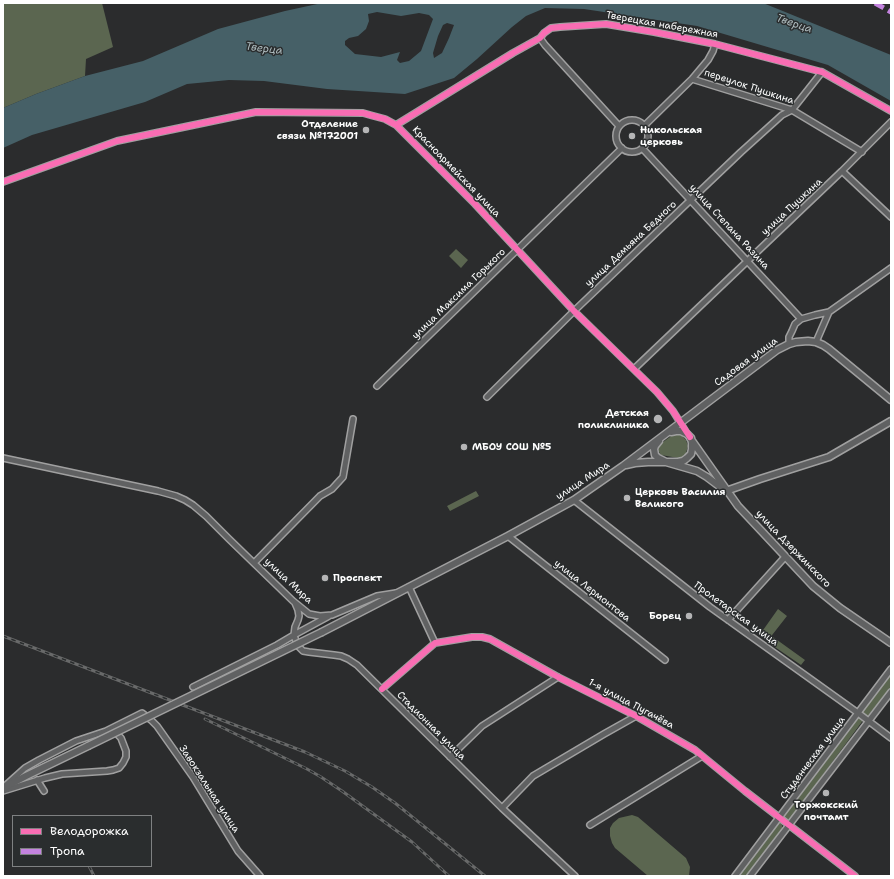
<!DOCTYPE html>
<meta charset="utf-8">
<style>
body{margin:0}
#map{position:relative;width:894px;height:879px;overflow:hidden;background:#2b2c2d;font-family:"Shantell Sans",sans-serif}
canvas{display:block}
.frame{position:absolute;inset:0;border:4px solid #fff;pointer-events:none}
.legend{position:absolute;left:12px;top:815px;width:140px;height:52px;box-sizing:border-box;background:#2a2d2e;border:1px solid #7f8182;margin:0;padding:5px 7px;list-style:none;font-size:12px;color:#fff}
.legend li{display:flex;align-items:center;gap:8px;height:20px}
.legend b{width:20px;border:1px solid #7f8182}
</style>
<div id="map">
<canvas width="894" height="879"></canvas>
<div class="frame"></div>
<ul class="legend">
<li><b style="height:5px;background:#f96db3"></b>Велодорожка</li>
<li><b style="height:5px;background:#c483df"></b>Тропа</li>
</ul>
</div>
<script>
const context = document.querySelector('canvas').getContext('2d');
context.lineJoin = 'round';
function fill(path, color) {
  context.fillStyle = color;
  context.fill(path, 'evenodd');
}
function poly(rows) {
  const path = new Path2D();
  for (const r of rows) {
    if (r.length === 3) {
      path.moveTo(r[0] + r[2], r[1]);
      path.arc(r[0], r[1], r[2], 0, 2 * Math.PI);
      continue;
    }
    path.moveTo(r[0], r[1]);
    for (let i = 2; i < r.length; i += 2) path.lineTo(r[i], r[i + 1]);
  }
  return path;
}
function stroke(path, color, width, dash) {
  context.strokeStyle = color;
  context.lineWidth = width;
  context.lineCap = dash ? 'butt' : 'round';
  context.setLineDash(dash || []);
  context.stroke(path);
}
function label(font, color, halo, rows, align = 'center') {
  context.font = font + ' "Shantell Sans",sans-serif';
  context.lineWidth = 3;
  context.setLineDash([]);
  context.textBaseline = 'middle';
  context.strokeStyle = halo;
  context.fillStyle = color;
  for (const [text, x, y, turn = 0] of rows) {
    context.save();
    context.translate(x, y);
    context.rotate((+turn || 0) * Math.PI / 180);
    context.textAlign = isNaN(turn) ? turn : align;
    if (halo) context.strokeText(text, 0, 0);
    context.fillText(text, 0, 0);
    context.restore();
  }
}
const green = poly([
 [3,3,102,3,113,47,86,59,85,76,36,94,3,108],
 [456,249,468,260,461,268,449,256],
 [674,434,678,434,682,436,686,440,688,446,686,453,682,457,678,458,661,455,658,450,659,446,663,442],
 [476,491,479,496,450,511,447,506],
 [778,609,787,616,769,639,761,633],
 [773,637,805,660,801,665,769,643],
 [891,674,891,687,867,717,861,713],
 [858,715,864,719,791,818,789,819,786,819,784,817,784,815],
 [632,815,638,817,686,858,690,867,689,876,648,876,615,848,612,843,610,836,610,828,613,823,619,818],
 [779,822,782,825,782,828,747,876,737,876,776,823]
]);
const water = poly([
 [322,3,763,3,891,55,891,101,828,65,697,26,584,9,545,8,526,16,512,27,477,59,454,78,405,94,327,89,264,81,229,80,187,84,145,102,32,135,3,148,3,108,36,94,85,76,143,61,218,29,285,11],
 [377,12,401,16,419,13,429,15,433,19,421,51,409,61,400,63,397,60,400,52,381,57,355,54,345,45,345,41,349,38,358,36,366,29,369,21,368,14],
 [447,23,454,25,449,38,442,53,434,58,433,53,438,36,443,25]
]);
const minor = poly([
 [540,38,545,45,619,126],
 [692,79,792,110,862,152],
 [632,136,16],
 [396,125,513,53,540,38,544,33,551,28,560,27,606,24,654,32,715,44,822,72,891,111],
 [644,126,692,79,708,60,713,51,715,44],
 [642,148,801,319],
 [842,171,891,217],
 [3,182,117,141,256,112,363,113,370,115,385,119,396,125,475,204,574,311,657,392,673,411,688,435],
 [816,342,829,312,891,268],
 [789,344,789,337,792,331,795,324,801,319,815,315,829,312],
 [634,369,842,171,891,122],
 [377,386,622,148],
 [487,397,574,311,741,152,782,115,792,110,822,72],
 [3,458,158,491,176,496,185,500,193,505,206,516,229,539,293,601,309,614,320,616,332,615,377,596,396,593],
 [574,500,710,607,858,713,891,738],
 [508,536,665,660],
 [254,563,320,496,332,489,343,477,353,419],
 [409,587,435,643],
 [295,603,298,610,299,616,298,620,295,627,294,635,297,645,303,651,309,652,334,655,341,656,348,659,357,665,502,808,575,876],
 [728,620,785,557],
 [193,687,277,645,294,635,329,616],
 [382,689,435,643,472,637,482,637,490,639,558,677,636,716,695,750,745,791,855,876],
 [450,757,482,726,558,677],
 [37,780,44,791],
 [6,785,25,768,39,760,76,741,106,731,142,713,151,720,157,726,193,777,238,851,260,876],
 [3,791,45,778,62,774,107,771,113,770,119,768,123,763,126,757,126,751,121,738,115,732,113,732],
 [502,808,533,776,604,734,636,716],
 [590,825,702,756],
 [735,876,891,669],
 [750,876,891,692]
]);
const major = poly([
 [690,438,738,506,813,586,840,608,891,643],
 [659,441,655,446,654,449,655,455,658,458,666,462,697,471,707,477,723,489],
 [626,465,635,463,648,462,678,462,683,461,687,458,691,454,692,449,692,443,691,438,687,434,681,431,676,431,671,432],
 [726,491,760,479,829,457,891,421],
 [322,632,508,536,574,500,623,466,777,350,789,344,796,342,808,341,816,342,823,345,829,349,891,400],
 [3,788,26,776,88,746]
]);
const rail = poly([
 [3,636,305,752,345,771,372,787,395,803,485,876],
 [205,719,307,769,321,777,342,791,412,842,449,876],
 [89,866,94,876]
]);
const majorBridge = poly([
 [88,746,322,632]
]);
const quiet = poly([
 [875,3,891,12]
]);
const cycleway = poly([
 [396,125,513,53,540,38,544,33,551,28,560,27,606,24,654,32,715,44,822,72,891,111],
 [3,182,117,141,256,112,363,113,370,115,385,119,396,125,475,204,574,311,657,392,673,411,690,437],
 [382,689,435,643,472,637,482,637,490,639,558,677,636,716,695,750,745,791,855,876]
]);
const markers = [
 [366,130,4,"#b5b5b6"],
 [632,136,4,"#b5b5b6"],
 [658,419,5,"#b5b5b6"],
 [464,447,4,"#b5b5b6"],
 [627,498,4,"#b5b5b6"],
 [325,578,4,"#b5b5b6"],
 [689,616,4,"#b5b5b6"],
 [826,793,4,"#b5b5b6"]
];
const streetNames = [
 ["Тверецкая набережная",662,25,10],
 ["переулок Пушкина",749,87,18],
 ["Красноармейская улица",456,172,46],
 ["улица Пушкина",792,207,-43],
 ["улица Степана Разина",729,227,47],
 ["улица Демьяна Бедного",631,244,-43],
 ["улица Максима Горького",459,294,-44],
 ["Садовая улица",746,362,-36],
 ["улица Мира",583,481,-33],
 ["улица Дзержинского",793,549,46],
 ["улица Мира",288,581,43],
 ["улица Лермонтова",592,591,38],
 ["Пролетарская улица",736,614,36],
 ["1-я улица Пугачёва",631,704,28],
 ["Стадионная улица",431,726,45],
 ["Студенческая улица",813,758,-53],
 ["Завокзальная улица",209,789,57]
];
const poiNames = [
 ["Отделение",358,124,"right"],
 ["связи №172001",358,136,"right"],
 ["Никольская",640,130],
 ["церковь",640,142],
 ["Детская",649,413,"right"],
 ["поликлиника",649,425,"right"],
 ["МБОУ СОШ №5",472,447],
 ["Церковь Василия",635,492],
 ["Великого",635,504],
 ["Проспект",333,578],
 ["Борец",681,616,"right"],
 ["Торжокский",826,805,"center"],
 ["почтамт",826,817,"center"]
];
const waterNames = [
 ["Тверца",794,24,19],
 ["Тверца",264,49,7]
];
fill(green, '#5b6650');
fill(water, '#466067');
stroke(minor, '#a0a0a0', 8);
stroke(major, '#a0a0a0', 9);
stroke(minor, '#606162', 5);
stroke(major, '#606162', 6);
stroke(rail, '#686969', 3);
stroke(rail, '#2a2d2e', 1.5, [4.5]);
stroke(majorBridge, '#a0a0a0', 9, []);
stroke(majorBridge, '#606162', 6);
stroke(quiet, '#c483df', 5, [10, 5]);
stroke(cycleway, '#f96db3', 6);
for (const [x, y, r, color] of markers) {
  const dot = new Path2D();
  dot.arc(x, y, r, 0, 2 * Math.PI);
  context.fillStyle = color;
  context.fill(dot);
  stroke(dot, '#2a2d2e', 1.5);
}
label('10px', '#fff', '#2a2d2e', streetNames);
label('bold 10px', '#fff', '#2a2d2e', poiNames, 'left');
label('italic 11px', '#adbabd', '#2a2d2e', waterNames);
</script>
